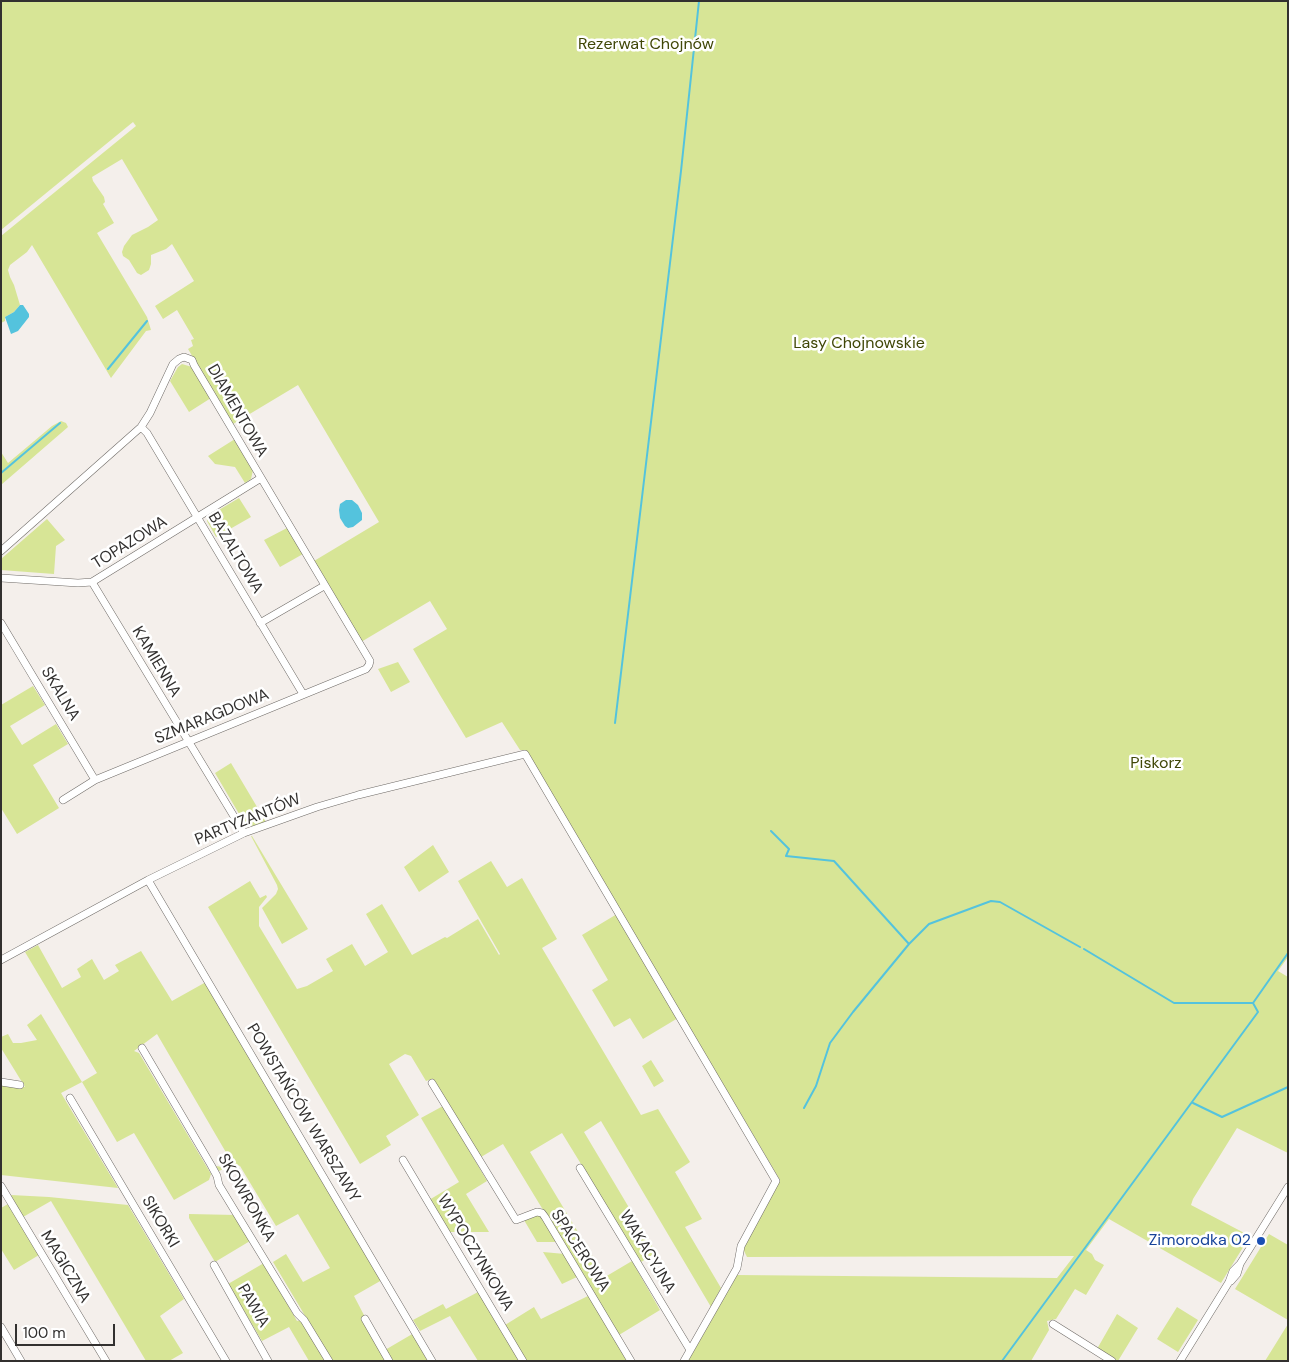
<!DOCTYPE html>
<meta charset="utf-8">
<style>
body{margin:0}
#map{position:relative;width:1289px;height:1362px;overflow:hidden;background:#f4efeb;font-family:"DM Sans",sans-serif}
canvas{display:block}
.frame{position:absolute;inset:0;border:2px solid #32302f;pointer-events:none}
.scale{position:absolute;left:15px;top:1324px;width:100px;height:22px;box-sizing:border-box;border:2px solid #32302f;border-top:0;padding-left:6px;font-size:15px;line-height:18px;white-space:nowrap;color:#32302f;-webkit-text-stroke:4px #fff;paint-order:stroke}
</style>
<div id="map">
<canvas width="1289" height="1362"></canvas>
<div class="frame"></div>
<div class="scale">100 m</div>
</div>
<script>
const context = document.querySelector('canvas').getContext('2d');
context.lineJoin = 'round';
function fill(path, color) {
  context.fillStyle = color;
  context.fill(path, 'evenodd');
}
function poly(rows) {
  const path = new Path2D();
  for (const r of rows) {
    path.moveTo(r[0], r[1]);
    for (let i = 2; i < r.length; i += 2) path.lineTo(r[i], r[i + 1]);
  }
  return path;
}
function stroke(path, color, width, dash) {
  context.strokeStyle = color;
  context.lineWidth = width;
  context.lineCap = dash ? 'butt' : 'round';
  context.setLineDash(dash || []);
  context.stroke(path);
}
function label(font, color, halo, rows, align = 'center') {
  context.font = font + ' "DM Sans",sans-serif';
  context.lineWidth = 5;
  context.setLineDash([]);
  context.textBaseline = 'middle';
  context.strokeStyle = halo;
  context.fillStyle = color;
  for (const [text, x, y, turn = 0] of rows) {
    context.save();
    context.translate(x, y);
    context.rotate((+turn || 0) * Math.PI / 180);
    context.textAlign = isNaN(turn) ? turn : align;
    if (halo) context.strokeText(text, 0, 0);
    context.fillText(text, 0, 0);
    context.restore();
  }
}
const green = poly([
 [1,1,1288,1,1288,957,1278,971,1288,977,1288,1153,1237,1128,1193,1199,1191,1205,1250,1236,1221,1283,1109,1219,1086,1250,1092,1254,1095,1260,1104,1265,1086,1295,1075,1289,1056,1319,1047,1321,1049,1330,1031,1361,688,1361,737,1275,1057,1278,1074,1256,747,1257,743,1249,780,1180,525,750,520,750,502,722,466,738,440,695,413,649,447,629,430,601,361,642,314,561,379,522,298,385,233,424,188,349,193,346,191,340,194,339,177,310,163,319,155,306,194,281,172,244,166,249,151,255,151,264,149,270,141,275,137,273,129,260,123,256,122,252,124,246,132,235,148,227,158,220,122,159,92,177,93,181,104,197,105,202,103,204,114,223,97,233,147,317,151,330,146,331,111,378,32,245,27,252,10,265,8,270,10,277,14,285,20,305,14,312,5,317,5,321,1,323,1,236,136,126,133,122,1,230],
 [182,364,192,367,211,398,189,412,170,381,178,367],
 [61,421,66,423,68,427,1,485,1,452,8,463,52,426],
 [235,439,253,470,251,479,245,483,235,467,215,464,208,456],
 [239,498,251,517,216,537,207,521,207,517],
 [47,519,65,540,56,546,54,574,1,570,1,559],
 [287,528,303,554,280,567,264,540],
 [398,662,410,682,391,692,378,669],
 [33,686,45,705,10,726,22,745,56,724,68,744,33,765,59,808,17,834,1,808,1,705],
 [231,763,266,822,252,826,245,824,215,773],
 [251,836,252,836,308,929,282,944,262,908,276,894,278,889,277,885],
 [433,845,449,872,419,892,404,867],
 [491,861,507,887,522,878,557,939,542,948,641,1115,658,1109,690,1162,675,1172,702,1219,685,1227,721,1288,711,1307,601,1121,584,1132,656,1253,641,1262,562,1133,530,1152,605,1277,632,1261,660,1310,619,1335,503,1144,481,1157,440,1090,438,1089,432,1079,426,1081,411,1056,405,1054,389,1064,419,1115,386,1136,391,1145,360,1164,208,907,250,881,260,898,266,895,267,897,259,907,259,926,297,989,307,986,333,971,326,959,352,944,365,966,388,952,366,914,382,904,412,955,445,937,447,938,478,919,499,955,500,954,458,881],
 [617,914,678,1018,643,1039,630,1018,614,1027,592,990,608,980,582,935],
 [38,945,62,988,81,977,77,969,92,959,104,980,119,971,115,965,141,951,172,1001,206,982,382,1280,354,1296,388,1361,332,1361,273,1262,286,1254,303,1282,330,1268,298,1214,276,1226,240,1166,234,1164,219,1171,216,1166,222,1167,231,1161,157,1034,134,1051,139,1053,211,1174,209,1180,174,1200,134,1133,117,1142,82,1082,61,1093,118,1188,1,1175,1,1085,25,1087,1,1048,1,1037,8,1034,13,1043,21,1043,37,1040,27,1025,41,1014,82,1082,97,1073,25,952],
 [651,1060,664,1081,654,1087,642,1066],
 [443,1106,487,1181,466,1194,489,1232,448,1232,429,1200,459,1182,421,1118],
 [11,1195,49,1197,128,1205,184,1299,160,1316,183,1353,169,1361,146,1361,51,1201,23,1217],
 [8,1204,39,1255,14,1270,1,1249,1,1208],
 [189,1214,236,1215,250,1241,215,1262,189,1218],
 [536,1214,543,1217,559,1242,537,1242,524,1220],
 [1269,1234,1288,1245,1288,1320,1235,1289],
 [543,1252,565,1254,579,1276,562,1284],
 [264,1263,297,1321,301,1320,325,1361,309,1361,289,1327,262,1341,228,1284],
 [478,1292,520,1361,478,1361,450,1316,420,1331,413,1320,443,1304,446,1309],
 [590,1295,628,1361,527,1361,505,1325,534,1307,541,1319],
 [1177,1307,1198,1320,1178,1352,1157,1339],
 [1117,1314,1138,1328,1118,1361,1097,1349],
 [1288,1324,1288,1361,1265,1361],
 [414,1333,431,1361,392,1361,385,1350]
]);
const water = poly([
 [20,305,23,305,29,314,29,317,18,331,11,334,5,317,14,312],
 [346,500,352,500,358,505,362,513,362,520,353,527,348,528,345,526,340,518,339,510,340,504]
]);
const stream = poly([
 [108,369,147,321],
 [1,473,60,423],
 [615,723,681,171,699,1],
 [771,831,789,849,786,856,834,861,909,944],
 [1084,949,1174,1003,1252,1003],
 [1193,1103,1222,1117,1288,1087],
 [804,1108,816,1086,830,1043,853,1012,909,944,929,924,991,901,1000,902,1080,947],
 [1002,1361,1258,1012,1253,1003,1288,953]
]);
const minor = poly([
 [141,427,147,433,303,694],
 [1,551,141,427,150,413,173,364,179,359,184,357,192,360,194,365,370,661,369,665,366,669,95,780,63,800],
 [1,578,78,583,92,582,261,478],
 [92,582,244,833],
 [1,623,95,780],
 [260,623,324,586],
 [148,880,432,1361],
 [1,960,148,880,244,833,317,807,358,795,525,754,776,1181,741,1246,737,1268,684,1361],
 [142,1048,211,1165,217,1176,219,1185,297,1313,304,1320,329,1361],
 [1,1082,20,1085],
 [432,1083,516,1220,537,1212,542,1213,545,1217,631,1361],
 [70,1098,226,1361],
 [403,1160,523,1361],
 [580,1168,690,1350],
 [1,1186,106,1361],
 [214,1265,268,1361],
 [1231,1281,1237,1274,1240,1264,1288,1187],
 [365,1319,389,1361],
 [1053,1324,1112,1361],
 [1,1327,21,1361],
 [1180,1361,1229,1282,1233,1271,1240,1264]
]);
const markers = [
 [1261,1241,5,"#1a4fb4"]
];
const parkNames = [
 ["Rezerwat Chojnów",646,45],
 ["Lasy Chojnowskie",859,344],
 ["Piskorz",1156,764]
];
const streetNames = [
 ["DIAMENTOWA",237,411,60],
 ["TOPAZOWA",130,543,-32],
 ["BAZALTOWA",235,553,59],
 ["KAMIENNA",156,662,59],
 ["SKALNA",60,694,59],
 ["SZMARAGDOWA",212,717,-22],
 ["PARTYZANTÓW",248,820,-22],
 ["POWSTAŃCÓW WARSZAWY",303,1113,59],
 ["SKOWRONKA",246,1198,60],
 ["SIKORKI",160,1222,59],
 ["SPACEROWA",580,1251,57],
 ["WAKACYJNA",647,1252,59],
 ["WYPOCZYNKOWA",475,1253,59],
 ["MAGICZNA",65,1267,59],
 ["PAWIA",253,1306,60]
];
const transitNames = [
 ["Zimorodka 02",1251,1241]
];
fill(green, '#d7e596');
fill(water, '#54c3dd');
stroke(stream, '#54c3dd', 2);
stroke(minor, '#6e6a66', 8);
stroke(minor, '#fff', 7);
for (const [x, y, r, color] of markers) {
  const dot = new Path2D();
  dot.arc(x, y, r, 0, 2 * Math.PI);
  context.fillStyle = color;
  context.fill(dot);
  stroke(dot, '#fff', 2);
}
label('16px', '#404707', '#fff', parkNames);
label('16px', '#32302f', '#fff', streetNames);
label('16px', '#164399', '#fff', transitNames, 'right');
</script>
